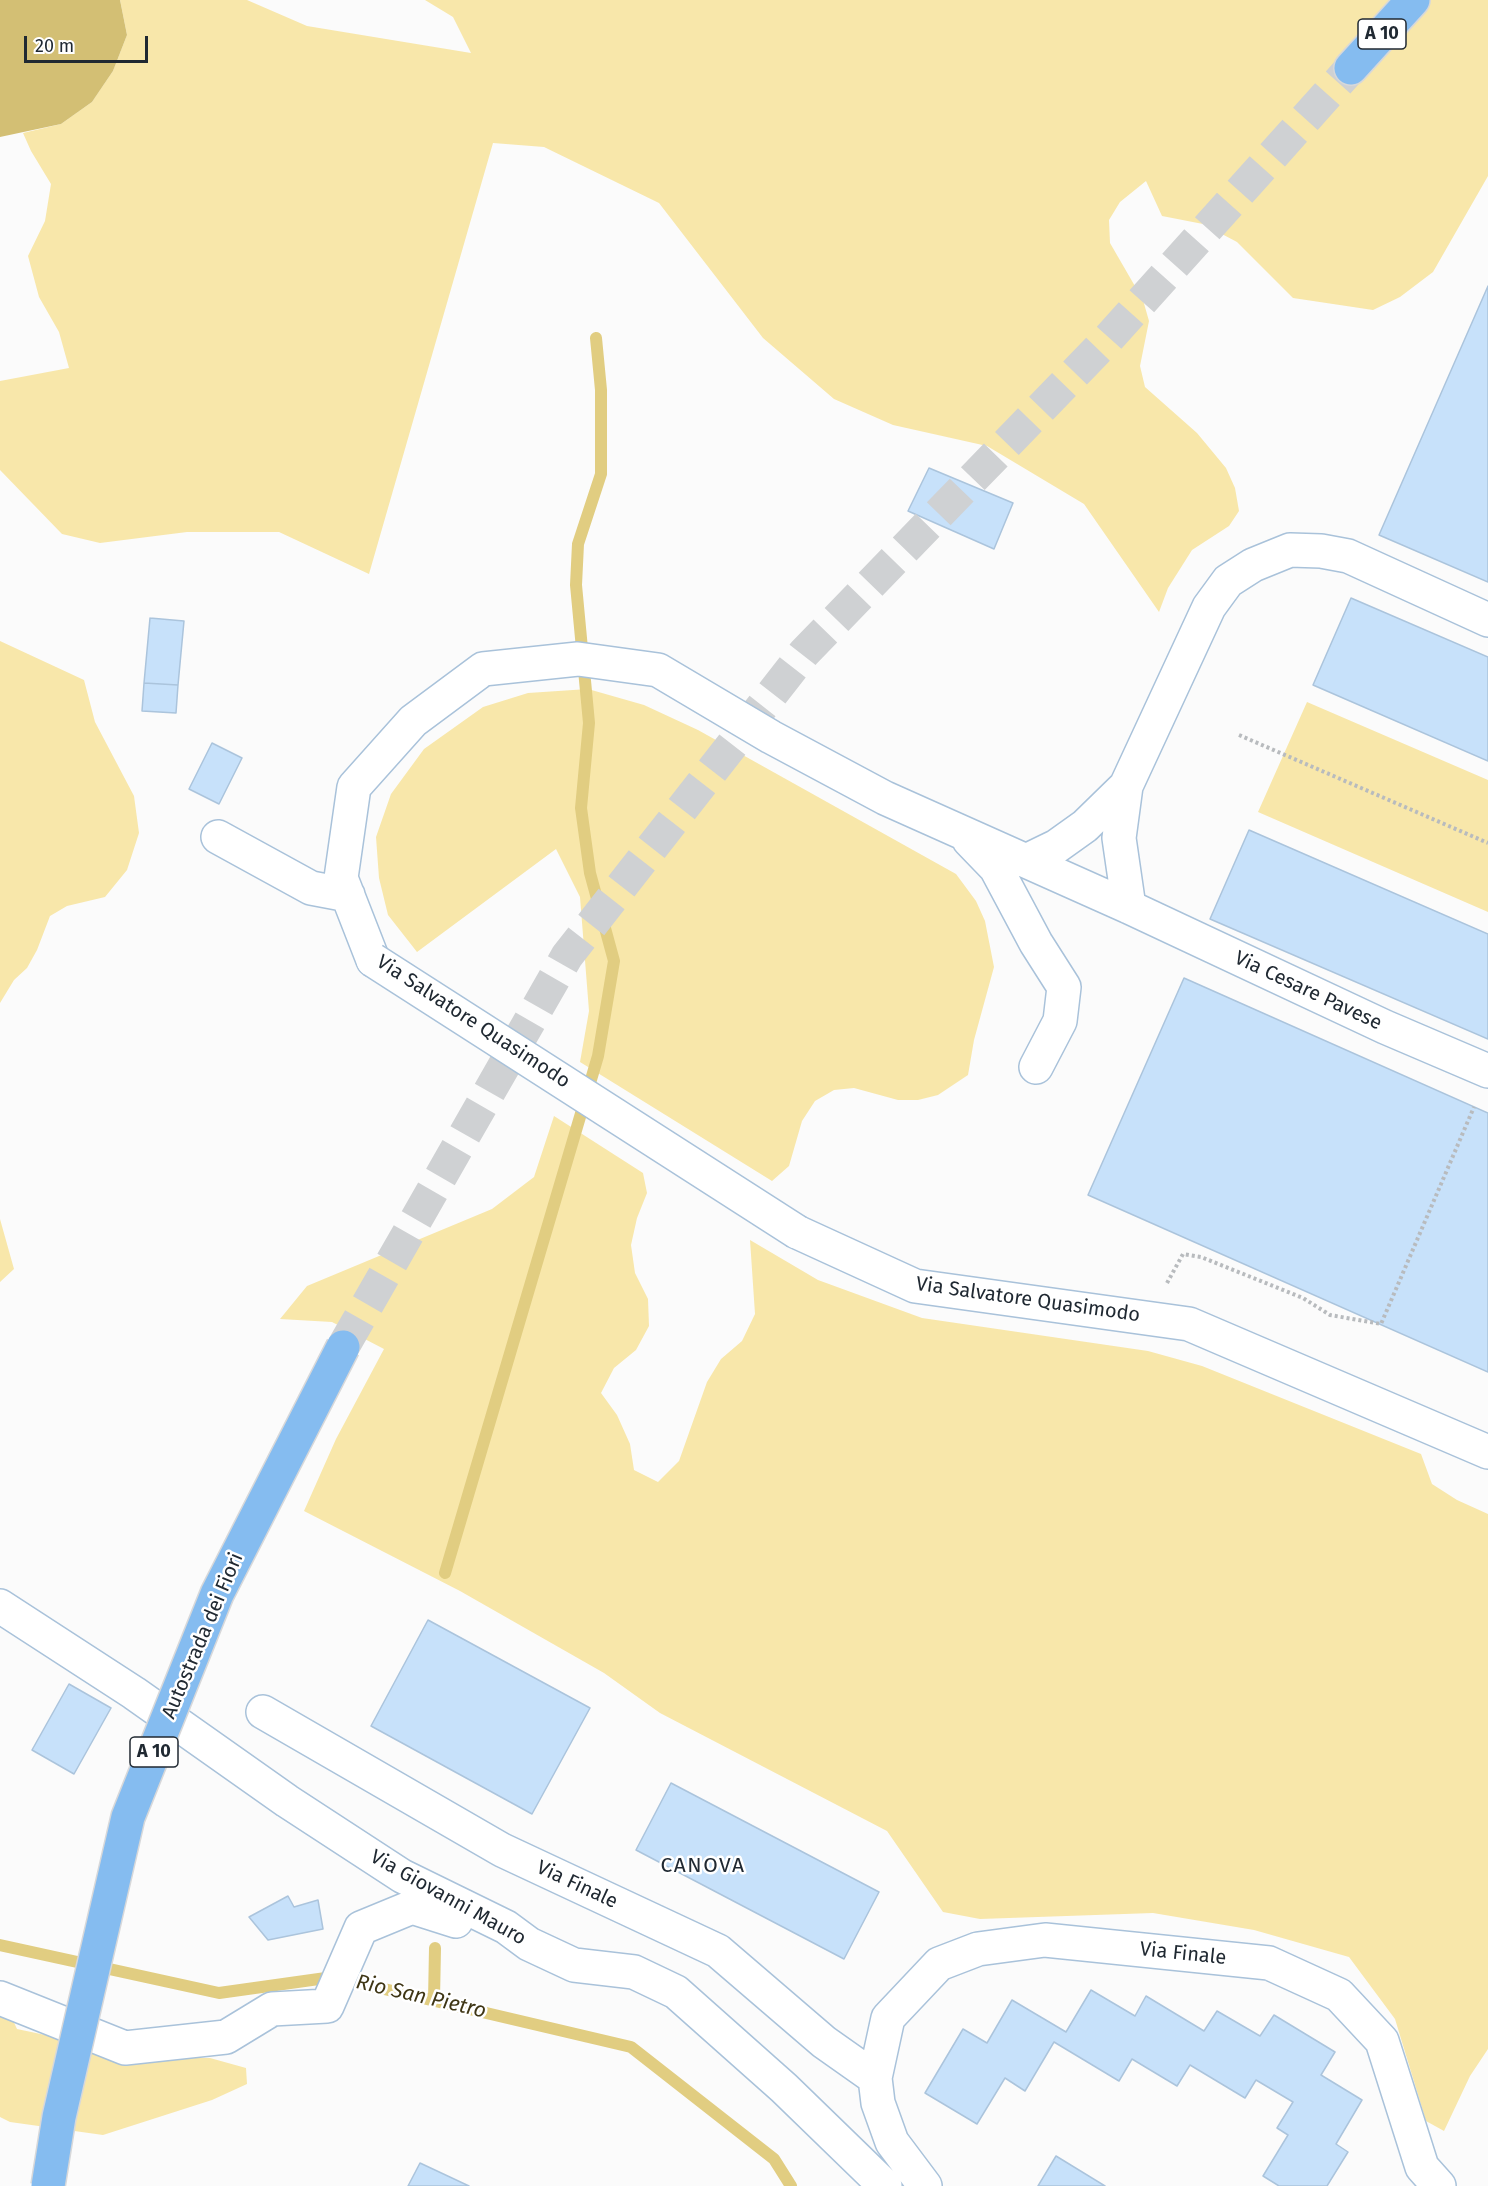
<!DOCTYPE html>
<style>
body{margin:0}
#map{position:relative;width:1488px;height:2186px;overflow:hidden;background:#fbfbfb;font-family:"Fira Sans",sans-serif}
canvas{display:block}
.scale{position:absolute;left:24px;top:36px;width:124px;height:27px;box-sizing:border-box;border:3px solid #202932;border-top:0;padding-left:8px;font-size:18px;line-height:21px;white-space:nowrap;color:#202932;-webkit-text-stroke:4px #fff;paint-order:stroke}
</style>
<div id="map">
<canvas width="1488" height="2186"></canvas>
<div class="scale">20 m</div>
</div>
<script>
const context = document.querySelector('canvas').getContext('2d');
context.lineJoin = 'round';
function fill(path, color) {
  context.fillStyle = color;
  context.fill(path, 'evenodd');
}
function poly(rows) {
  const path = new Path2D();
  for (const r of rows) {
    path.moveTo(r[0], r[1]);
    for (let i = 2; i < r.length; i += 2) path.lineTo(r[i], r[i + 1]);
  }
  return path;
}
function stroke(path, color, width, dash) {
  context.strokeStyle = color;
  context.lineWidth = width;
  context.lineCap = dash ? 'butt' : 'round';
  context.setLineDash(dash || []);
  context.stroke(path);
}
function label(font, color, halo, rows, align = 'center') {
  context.font = font + ' "Fira Sans",sans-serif';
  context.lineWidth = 5;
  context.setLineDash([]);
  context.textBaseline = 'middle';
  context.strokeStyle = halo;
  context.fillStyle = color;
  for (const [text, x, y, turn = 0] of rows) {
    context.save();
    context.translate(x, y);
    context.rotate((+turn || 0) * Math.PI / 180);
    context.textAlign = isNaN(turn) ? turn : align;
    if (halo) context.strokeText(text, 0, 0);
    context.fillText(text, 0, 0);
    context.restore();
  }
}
const green = poly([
 [120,0,247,0,307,26,471,53,453,17,425,0,1488,0,1488,176,1433,272,1400,297,1373,310,1293,298,1237,242,1203,224,1162,216,1146,181,1120,202,1109,220,1110,243,1143,300,1149,321,1140,366,1145,387,1197,433,1226,468,1235,488,1239,511,1229,526,1192,550,1168,588,1159,612,1084,504,987,446,893,425,834,399,763,338,659,203,544,147,493,143,369,574,279,532,187,532,100,543,62,534,0,470,0,381,69,368,59,332,39,297,28,256,45,221,51,184,31,151,23,133,61,124,92,102,113,71,127,35],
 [0,641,84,680,95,722,134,796,139,833,127,870,105,897,67,906,50,916,37,950,27,968,14,980,0,1003],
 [588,689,644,705,698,730,956,874,976,901,985,921,994,967,974,1040,968,1075,938,1095,918,1100,898,1100,854,1088,834,1090,815,1101,802,1121,789,1166,772,1181,580,1062,589,1011,580,897,556,849,417,952,388,915,379,878,376,837,391,794,424,749,483,707,528,693],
 [1307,702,1488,780,1488,912,1258,812],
 [554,1116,643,1173,647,1193,637,1218,631,1245,635,1273,648,1299,649,1326,636,1350,614,1368,601,1393,617,1415,630,1444,634,1470,658,1482,679,1461,707,1382,721,1359,742,1341,755,1314,750,1240,818,1280,922,1318,1148,1351,1202,1366,1421,1454,1432,1484,1457,1500,1488,1514,1488,2049,1470,2076,1444,2131,1426,2121,1395,2019,1349,1957,1254,1930,1153,1913,980,1919,943,1912,887,1831,660,1713,604,1673,460,1591,304,1511,336,1439,384,1349,332,1322,280,1319,307,1286,492,1209,534,1177],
 [0,1219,14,1269,0,1282],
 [0,1992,17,2029,154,2058,210,2058,246,2068,247,2084,212,2100,103,2135,10,2122,0,2117]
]);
const forest = poly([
 [0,0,120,0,127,35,113,71,92,102,61,124,0,137]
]);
const stream = poly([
 [445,1573,598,1056,614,961,590,873,581,808,589,723,576,585,578,544,601,474,601,390,596,338],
 [0,1945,219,1993,333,1977,631,2047,774,2159,791,2186],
 [434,2000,435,1948]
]);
const building = poly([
 [1488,286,1488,582,1379,535,1488,286],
 [929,468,1013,503,994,549,908,511,929,468],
 [1351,598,1488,657,1488,761,1313,685,1351,598],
 [150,618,184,621,178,685,144,683,150,618],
 [144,683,178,685,176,713,142,711,144,683],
 [212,743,242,758,219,804,189,789,212,743],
 [1249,830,1488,934,1488,1039,1210,919,1249,830],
 [1184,978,1488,1113,1488,1372,1088,1195,1184,978],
 [428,1620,590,1708,532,1814,371,1726,428,1620],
 [69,1684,111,1708,74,1774,32,1750,69,1684],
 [671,1783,879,1892,844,1959,636,1850,671,1783],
 [288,1896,294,1907,318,1900,323,1929,268,1940,249,1917,288,1896],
 [1091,1990,1135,2016,1146,1996,1204,2031,1217,2011,1260,2036,1274,2015,1335,2052,1321,2075,1362,2100,1336,2144,1348,2152,1327,2186,1279,2186,1263,2176,1288,2135,1277,2128,1293,2102,1256,2080,1245,2098,1190,2065,1177,2086,1132,2059,1119,2081,1054,2042,1025,2091,1005,2078,977,2124,925,2093,963,2029,987,2043,1012,2000,1066,2032,1091,1990],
 [1056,2156,1105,2186,1038,2186,1056,2156],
 [420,2163,469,2186,408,2186,420,2163]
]);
const highwayTunnel = poly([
 [343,1347,567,956,804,653,1108,339,1351,68]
]);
const path = poly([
 [1239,735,1488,843],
 [1167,1283,1183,1254,1201,1257,1303,1298,1330,1315,1381,1324,1474,1107]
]);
const minor = poly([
 [218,837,311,888,348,895],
 [969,840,996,868,1036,943,1064,987,1060,1021,1036,1067],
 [1026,861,1057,846,1085,826,1126,786],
 [1129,907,1119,838,1126,786,1209,607,1228,581,1253,565,1290,550,1321,551,1348,556,1488,620],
 [373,960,341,878,354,787,413,721,483,669,578,659,658,670,771,737,885,798,1129,907,1385,1027,1488,1071],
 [797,1232,915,1286,1189,1324,1488,1452],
 [0,1606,134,1693,287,1801,402,1876,506,1927,529,1944,574,1965,634,1972,676,1992,784,2088,885,2186],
 [263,1712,502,1850,718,1951,824,2042,875,2078],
 [0,1998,125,2048,226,2037,272,2009,327,2006,361,1928,412,1907,456,1921],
 [925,2186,892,2142,878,2103,875,2078,888,2018,939,1964,978,1949,1045,1940,1269,1963,1339,1995,1382,2041,1422,2167,1439,2186]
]);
const highway = poly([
 [1351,68,1413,0]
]);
const minorBridge = poly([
 [373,960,797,1232]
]);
const highwayBridge = poly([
 [48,2186,59,2117,128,1817,217,1594,343,1347]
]);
const shields = [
 [1382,34,48],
 [154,1752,48]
];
const shieldNames = [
 ["A 10",1382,34],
 ["A 10",154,1752]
];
const streetNames = [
 ["Via Cesare Pavese",1308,991,25],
 ["Via Salvatore Quasimodo",473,1022,33],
 ["Via Salvatore Quasimodo",1028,1300,8],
 ["Autostrada dei Fiori",203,1636,-67],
 ["Via Finale",577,1885,25],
 ["Via Giovanni Mauro",448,1898,29],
 ["Via Finale",1183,1954,6]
];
const neighbourhoodNames = [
 ["CANOVA",703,1866]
];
const waterNames = [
 ["Rio San Pietro",421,1997,13]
];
fill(green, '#f8e7aa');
fill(forest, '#d3bf74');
stroke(stream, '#e1cd81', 12);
fill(building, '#c7e1fa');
stroke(building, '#abc4dc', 1.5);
stroke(highwayTunnel, '#cfd1d3', 33, [33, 16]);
stroke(minor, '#a9c2da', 36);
stroke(highway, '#d7d8da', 36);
stroke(path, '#b8bbbe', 4, [3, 3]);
stroke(minor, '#fff', 33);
stroke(highway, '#85bcf0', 33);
stroke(minorBridge, '#a9c2da', 36, []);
stroke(highwayBridge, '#d7d8da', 36, []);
stroke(minorBridge, '#fff', 33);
stroke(highwayBridge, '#85bcf0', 33);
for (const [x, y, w] of shields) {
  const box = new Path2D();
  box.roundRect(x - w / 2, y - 15, w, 30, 4.5);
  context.fillStyle = '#fff';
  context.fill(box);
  stroke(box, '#202932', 1.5);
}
label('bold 18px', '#202932', null, shieldNames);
label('20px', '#202932', '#fff', streetNames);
context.letterSpacing = '1.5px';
label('21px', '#202932', '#fff', neighbourhoodNames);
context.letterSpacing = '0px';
label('italic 21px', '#3f3615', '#fff', waterNames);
</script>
